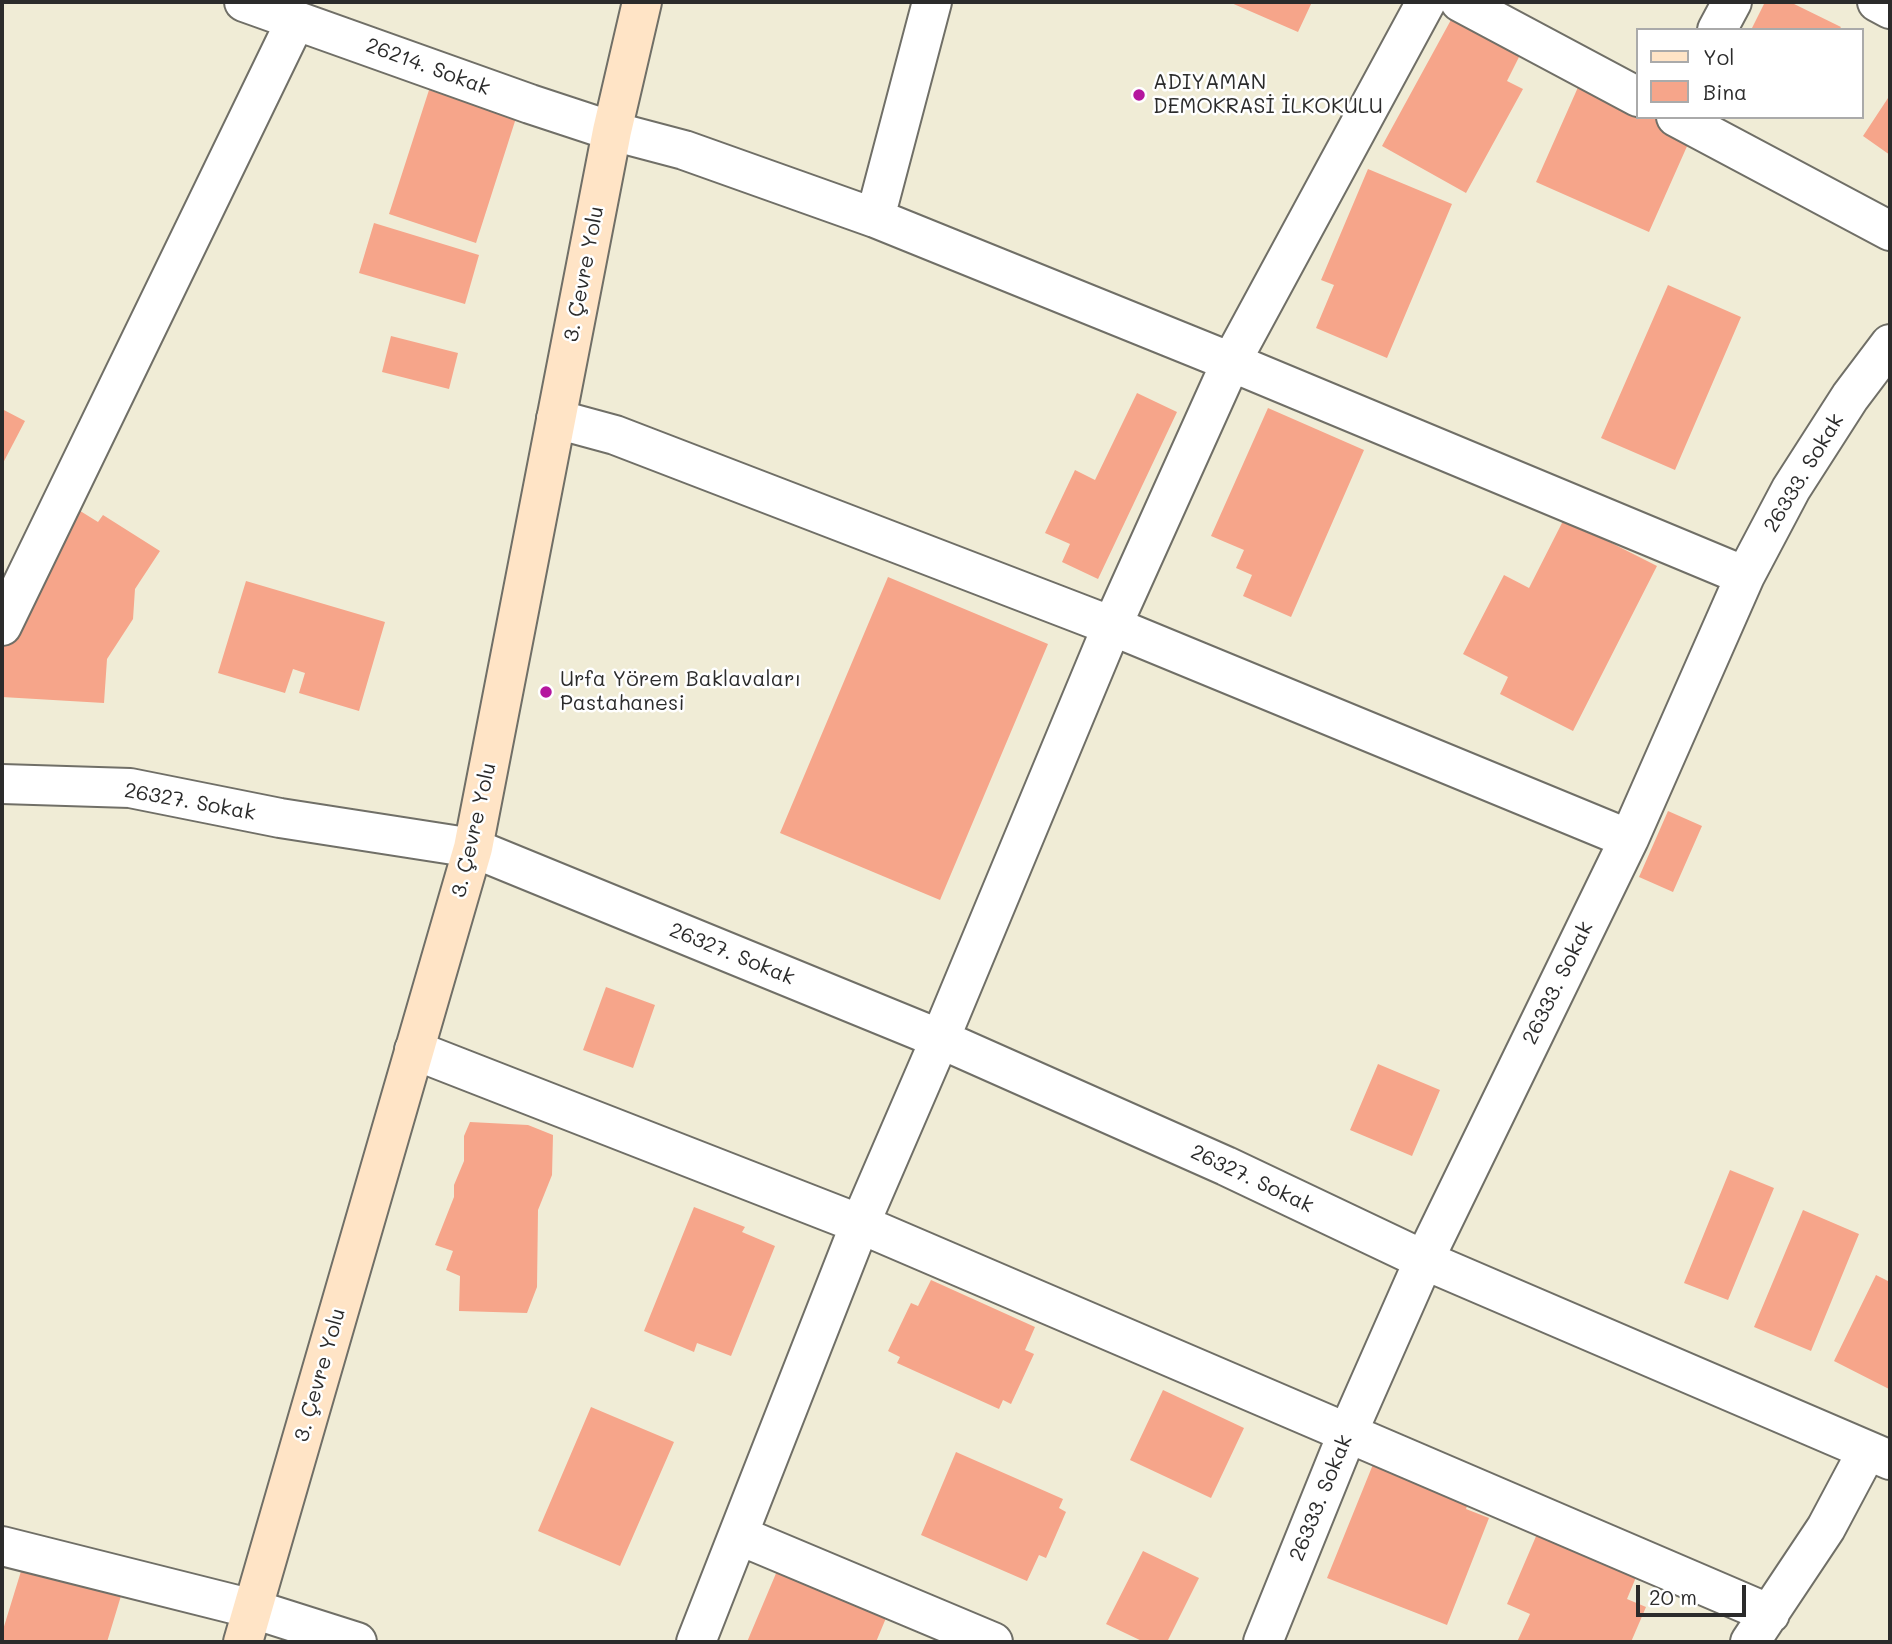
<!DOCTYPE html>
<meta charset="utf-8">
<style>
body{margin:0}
#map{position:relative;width:1892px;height:1644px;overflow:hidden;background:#f0ecd6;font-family:Mali,sans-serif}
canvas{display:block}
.frame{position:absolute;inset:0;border:4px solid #2b2b2b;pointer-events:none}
.legend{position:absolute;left:1636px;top:28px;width:228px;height:91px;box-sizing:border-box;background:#fff;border:2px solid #aaa;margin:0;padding:9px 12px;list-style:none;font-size:21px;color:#2b2b2b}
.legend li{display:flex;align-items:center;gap:14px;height:35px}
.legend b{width:35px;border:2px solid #aaa}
.scale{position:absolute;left:1636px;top:1585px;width:110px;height:32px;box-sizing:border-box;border:4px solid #2b2b2b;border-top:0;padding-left:9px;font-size:21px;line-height:24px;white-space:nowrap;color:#2b2b2b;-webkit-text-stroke:5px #fff;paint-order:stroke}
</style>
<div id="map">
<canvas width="1892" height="1644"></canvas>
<div class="frame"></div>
<ul class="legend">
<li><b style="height:9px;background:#ffe4c6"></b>Yol</li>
<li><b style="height:19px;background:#f6a58a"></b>Bina</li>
</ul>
<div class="scale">20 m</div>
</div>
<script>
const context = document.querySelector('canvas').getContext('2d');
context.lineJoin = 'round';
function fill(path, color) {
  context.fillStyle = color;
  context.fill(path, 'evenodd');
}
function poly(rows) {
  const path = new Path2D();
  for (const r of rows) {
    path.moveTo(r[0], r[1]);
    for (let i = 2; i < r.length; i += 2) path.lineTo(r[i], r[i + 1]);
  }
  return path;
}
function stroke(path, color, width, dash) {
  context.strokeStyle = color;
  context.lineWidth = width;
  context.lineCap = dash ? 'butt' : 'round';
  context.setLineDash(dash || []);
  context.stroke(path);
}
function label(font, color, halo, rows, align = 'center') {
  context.font = font + ' Mali,sans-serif';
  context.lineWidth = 5;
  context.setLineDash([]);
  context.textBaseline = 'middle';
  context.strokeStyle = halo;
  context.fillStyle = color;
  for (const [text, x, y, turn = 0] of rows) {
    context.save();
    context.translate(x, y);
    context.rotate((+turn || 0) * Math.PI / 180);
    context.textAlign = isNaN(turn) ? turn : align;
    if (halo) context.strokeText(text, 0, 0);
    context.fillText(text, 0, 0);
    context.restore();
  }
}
const building = poly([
 [1229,2,1312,2,1298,32],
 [1765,2,1790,2,1841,27,1839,30,1751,30],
 [1452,18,1520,55,1507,81,1523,89,1466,193,1382,146],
 [1579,85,1638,111,1638,117,1652,117,1692,135,1649,232,1536,182],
 [429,90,516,118,476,243,389,214],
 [1890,95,1890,155,1863,136],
 [1368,169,1452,204,1387,358,1316,328,1334,285,1321,280],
 [374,223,479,255,465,304,359,273],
 [1668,285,1741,317,1675,470,1601,438],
 [391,336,458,353,449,389,382,372],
 [1137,393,1177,412,1098,579,1062,562,1070,544,1045,533,1075,470,1095,480],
 [1268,408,1364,450,1291,617,1243,596,1252,575,1236,568,1244,550,1211,536],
 [2,409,25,421,2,465],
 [77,509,98,522,103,515,160,551,135,589,133,619,107,659,104,703,2,697,2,629],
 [1564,519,1657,566,1573,731,1500,694,1508,677,1463,654,1504,575,1529,588],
 [888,577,1048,644,940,900,780,833],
 [246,581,385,622,359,711,299,693,305,673,293,669,285,693,218,673],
 [1668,811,1702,826,1673,892,1639,877],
 [606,987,655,1005,633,1068,583,1050],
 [1378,1064,1440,1090,1412,1156,1350,1130],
 [470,1122,528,1125,553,1135,552,1175,538,1210,537,1287,527,1313,459,1311,460,1276,446,1270,453,1251,435,1245,454,1197,454,1185,464,1161,464,1136],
 [1730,1170,1774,1188,1728,1300,1684,1283],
 [694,1207,745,1227,742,1232,775,1246,731,1356,697,1343,694,1352,644,1331],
 [1803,1210,1859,1234,1811,1351,1754,1327],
 [1876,1275,1890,1282,1889,1389,1834,1361],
 [931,1280,1035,1327,1025,1350,1034,1354,1011,1404,1003,1400,999,1409,897,1363,900,1357,888,1351,911,1303,918,1306],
 [1163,1390,1244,1428,1211,1498,1130,1460],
 [591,1407,674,1442,620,1566,538,1531],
 [956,1452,1063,1499,1059,1508,1066,1512,1046,1558,1039,1555,1027,1581,921,1535],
 [1376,1457,1471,1495,1466,1509,1489,1518,1447,1625,1327,1578],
 [1540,1527,1639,1570,1627,1599,1646,1607,1631,1642,1517,1642,1530,1614,1507,1604],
 [1143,1551,1199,1578,1167,1642,1144,1642,1106,1624],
 [26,1555,124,1586,107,1642,2,1642,2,1633],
 [777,1571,886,1618,876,1642,747,1642]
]);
const minor = poly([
 [244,2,530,104,612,131,684,150,875,218,1231,362,1745,576],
 [1460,2,1638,97],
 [1877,2,1890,9],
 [1717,30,1732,2],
 [1676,117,1890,231],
 [875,218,932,2],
 [556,419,615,435,1112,626,1629,839],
 [2,626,296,20],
 [2,784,130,788,280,818,473,848,940,1039,1226,1166,1424,1260,1890,1460],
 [414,1050,860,1224,1770,1614],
 [738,1535,993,1642],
 [2,1546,253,1609,357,1642],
 [696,1642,860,1224,940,1039,1112,626,1231,362,1426,2],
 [1263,1642,1348,1432,1424,1260,1629,839,1745,576,1791,489,1850,397,1890,344],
 [1750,1642,1826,1528,1867,1451]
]);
const secondary = poly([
 [243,1642,473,848,612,131,642,2]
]);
const markers = [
 [1139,95,7,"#b5179e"],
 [546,692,7,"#b5179e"]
];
const streetNames = [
 ["26214. Sokak",428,67,20],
 ["3. Çevre Yolu",584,274,-79],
 ["26333. Sokak",1804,473,-59],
 ["26327. Sokak",190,802,10],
 ["3. Çevre Yolu",474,830,-77],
 ["26327. Sokak",732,954,22],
 ["26333. Sokak",1558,983,-64],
 ["26327. Sokak",1252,1179,25],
 ["3. Çevre Yolu",320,1375,-74],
 ["26333. Sokak",1321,1498,-68]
];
const poiNames = [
 ["ADIYAMAN",1153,83],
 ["DEMOKRASİ İLKOKULU",1153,107],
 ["Urfa Yörem Baklavaları",560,680],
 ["Pastahanesi",560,704]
];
fill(building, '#f6a58a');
stroke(minor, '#706f67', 42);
stroke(secondary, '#706f67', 42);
stroke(minor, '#fff', 38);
stroke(secondary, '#ffe4c6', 38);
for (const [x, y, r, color] of markers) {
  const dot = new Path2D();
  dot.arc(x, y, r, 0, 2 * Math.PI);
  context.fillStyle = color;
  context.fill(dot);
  stroke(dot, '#fff', 2.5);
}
label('21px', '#2b2b2b', '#fff', streetNames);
label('21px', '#2b2b2b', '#fff', poiNames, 'left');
</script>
